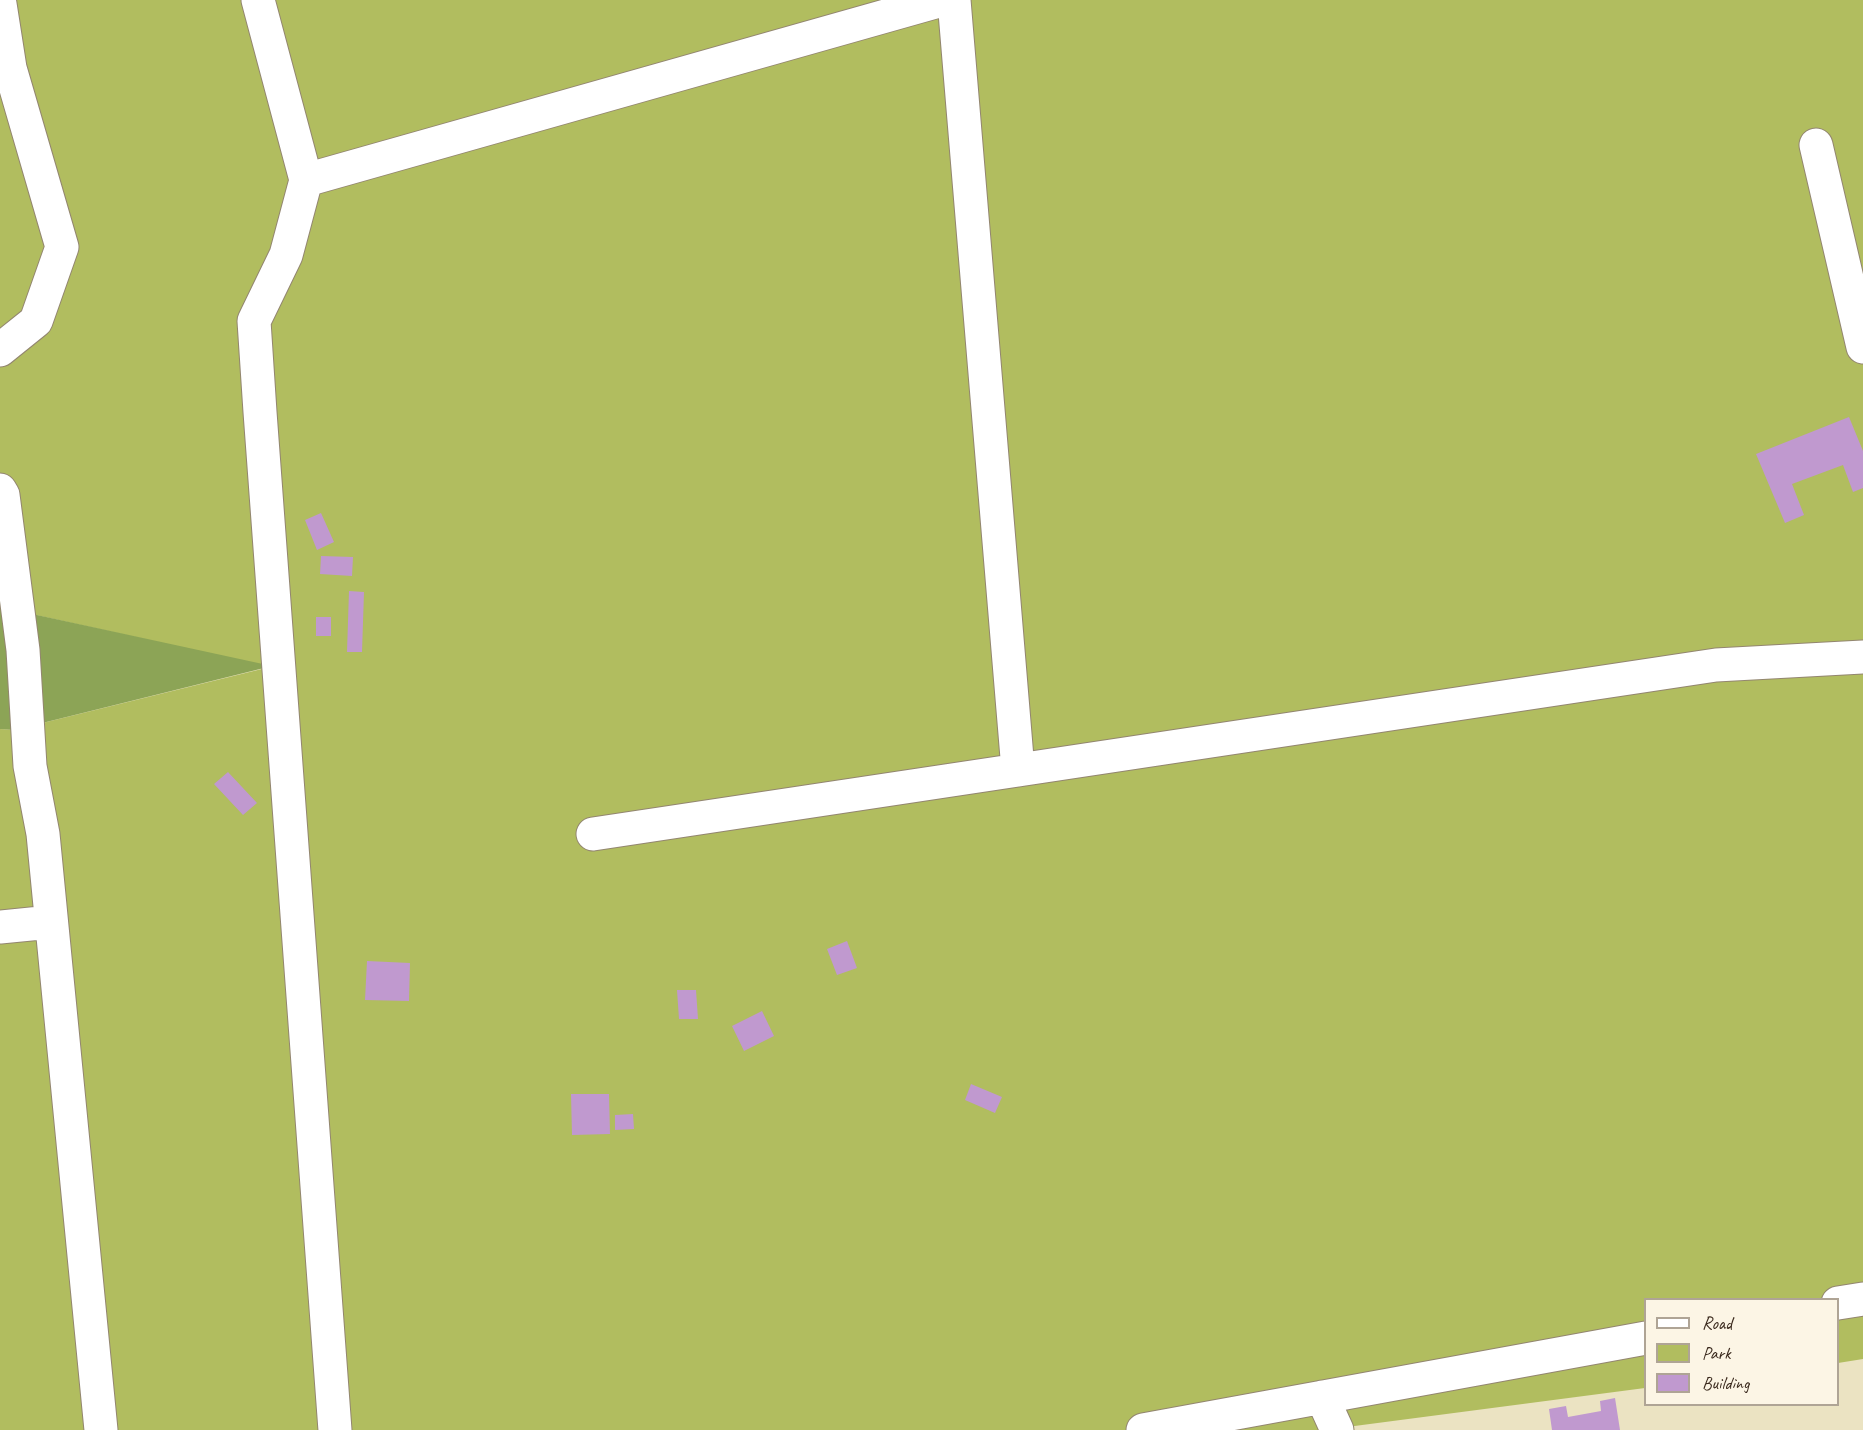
<!DOCTYPE html>
<style>
body{margin:0}
#map{position:relative;width:1863px;height:1430px;overflow:hidden;background:#ebe3c2;font-family:Caveat,sans-serif}
canvas{display:block}
.legend{position:absolute;left:1644px;top:1298px;width:195px;height:108px;box-sizing:border-box;background:#fcf5e5;border:2px solid #afa495;margin:0;padding:8px 10px;list-style:none;font-size:18px;color:#3b2a1e}
.legend li{display:flex;align-items:center;gap:12px;height:30px}
.legend b{width:30px;border:2px solid #afa495}
</style>
<div id="map">
<canvas width="1863" height="1430"></canvas>
<ul class="legend">
<li><b style="height:8px;background:#fff"></b>Road</li>
<li><b style="height:16px;background:#b1bd5f"></b>Park</li>
<li><b style="height:16px;background:#c099cf"></b>Building</li>
</ul>
</div>
<script>
const context = document.querySelector('canvas').getContext('2d');
context.lineJoin = 'round';
function fill(path, color) {
  context.fillStyle = color;
  context.fill(path, 'evenodd');
}
function poly(rows) {
  const path = new Path2D();
  for (const r of rows) {
    path.moveTo(r[0], r[1]);
    for (let i = 2; i < r.length; i += 2) path.lineTo(r[i], r[i + 1]);
  }
  return path;
}
function stroke(path, color, width, dash) {
  context.strokeStyle = color;
  context.lineWidth = width;
  context.lineCap = dash ? 'butt' : 'round';
  context.setLineDash(dash || []);
  context.stroke(path);
}
const green = poly([
 [0,0,1863,0,1863,1359,1838,1363,1838,1300,1646,1300,1645,1388,1324,1430,0,1430,0,729,14,730,270,667,0,607]
]);
const forest = poly([
 [0,607,272,666,14,730,0,729]
]);
const building = poly([
 [1849,417,1863,451,1863,488,1853,492,1843,465,1792,484,1804,515,1785,523,1756,454],
 [321,513,334,542,317,550,305,520],
 [321,556,353,557,352,576,320,574],
 [349,591,364,592,362,652,347,652],
 [316,617,331,617,331,636,316,636],
 [228,772,257,803,243,815,214,784],
 [847,941,857,968,837,975,827,949],
 [367,961,410,963,409,1001,365,1000],
 [677,990,696,990,698,1019,679,1019],
 [762,1011,774,1036,744,1051,732,1026],
 [971,1084,1002,1097,995,1113,965,1100],
 [571,1094,609,1094,610,1134,572,1135],
 [633,1114,634,1129,615,1130,615,1115],
 [1615,1398,1620,1430,1552,1430,1549,1409,1566,1406,1568,1417,1601,1411,1600,1401]
]);
const minor = poly([
 [258,0,306,180,286,255,254,321,260,412,335,1430],
 [954,0,1018,770],
 [0,4,10,68,62,247,36,321,0,350],
 [1816,145,1863,347],
 [306,180,942,0],
 [0,490,3,495,23,650,30,766,43,834,101,1430],
 [593,834,1716,665,1863,657],
 [0,927,51,922],
 [1838,1303,1863,1299],
 [1322,1397,1337,1430],
 [1143,1430,1646,1338]
]);
fill(green, '#b1bd5f');
fill(forest, '#8ca456');
fill(building, '#c099cf');
stroke(minor, '#938670', 35);
stroke(minor, '#fff', 33);
</script>
